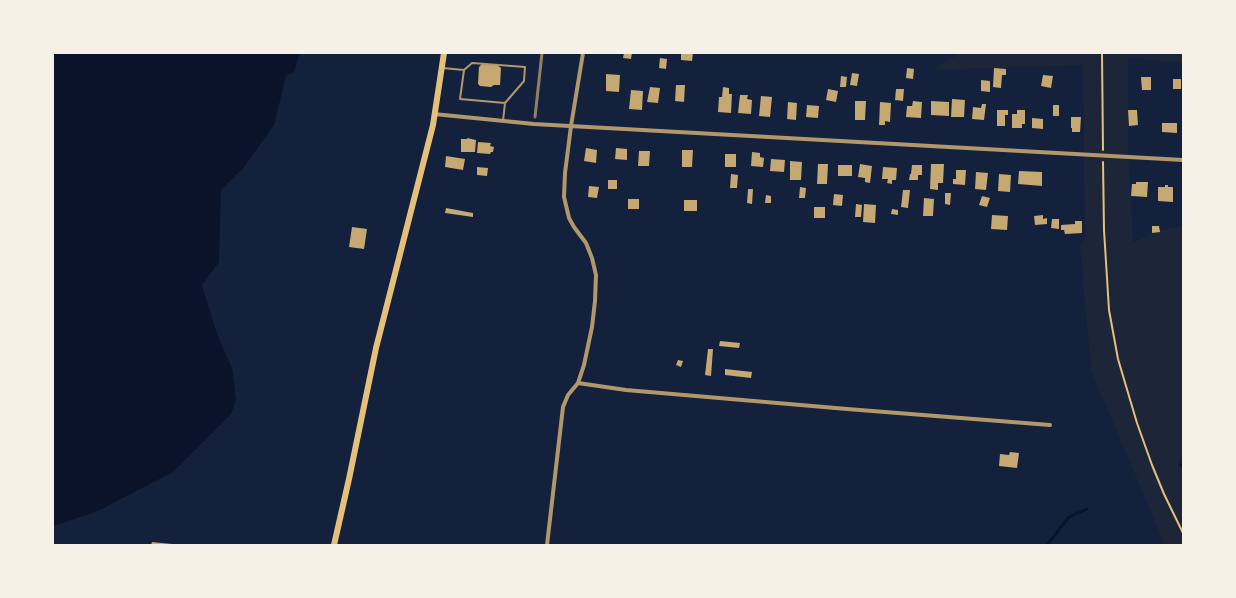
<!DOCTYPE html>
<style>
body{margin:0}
#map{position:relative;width:1236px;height:598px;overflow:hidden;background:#14213d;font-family:Literata,serif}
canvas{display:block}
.frame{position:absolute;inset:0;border:54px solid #f6f1e7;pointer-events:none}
</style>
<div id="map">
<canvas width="1236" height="598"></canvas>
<div class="frame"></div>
</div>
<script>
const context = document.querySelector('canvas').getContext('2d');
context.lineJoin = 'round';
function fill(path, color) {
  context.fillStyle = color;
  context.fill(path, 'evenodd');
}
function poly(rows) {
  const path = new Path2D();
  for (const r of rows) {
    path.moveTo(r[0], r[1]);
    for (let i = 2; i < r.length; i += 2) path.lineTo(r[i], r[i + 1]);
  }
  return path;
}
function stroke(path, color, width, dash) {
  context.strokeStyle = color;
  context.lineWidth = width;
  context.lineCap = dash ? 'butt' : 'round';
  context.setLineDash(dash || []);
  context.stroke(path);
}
const green = poly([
 [961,53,1183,53,1183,63,1128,58,1128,147,1133,243,1155,232,1183,226,1183,457,1179,460,1183,469,1183,545,1165,545,1091,370,1080,246,1085,239,1083,74,1082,65,935,70,937,66]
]);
const water = poly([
 [53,53,301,53,298,58,294,72,286,76,274,125,244,167,221,190,219,262,202,285,217,334,232,368,236,400,231,414,173,472,98,511,53,526]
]);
const stream = poly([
 [1180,465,1183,465],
 [1047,545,1069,517,1087,509]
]);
const building = poly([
 [624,53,632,53,631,59,623,58],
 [681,53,693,53,692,61,681,60],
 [660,58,667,59,666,69,659,68],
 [482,64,497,65,501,68,500,85,494,85,491,87,480,86,478,84,479,67],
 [907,68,914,69,913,79,906,78],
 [994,68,1006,69,1006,75,1002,75,1001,88,993,87],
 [852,73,859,74,857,86,850,85],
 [606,74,620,75,619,92,606,91],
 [1043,75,1053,76,1051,88,1041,86],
 [841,76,847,77,846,87,840,87],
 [1141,77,1151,77,1151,90,1142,90],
 [1173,79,1181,79,1181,89,1173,89],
 [981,80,990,81,990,92,981,91],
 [676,85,685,85,684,102,675,101],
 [650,87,660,88,658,103,647,102],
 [723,87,729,88,729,94,732,94,731,113,718,112,719,97,722,97],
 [828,89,838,91,836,102,826,100],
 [896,89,904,89,903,101,895,100],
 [631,90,643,91,642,110,629,109],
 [740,95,748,95,747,99,752,100,751,114,738,113],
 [761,96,772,97,770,117,759,116],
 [952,99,965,100,964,117,951,117],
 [855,101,866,101,865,120,855,120],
 [913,101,922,102,921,118,906,117,907,106,912,106],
 [931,101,949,102,949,116,931,115],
 [788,102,797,103,796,120,787,119],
 [880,102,891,103,890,122,885,121,885,125,879,125],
 [982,104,986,104,984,120,972,119,973,107,981,108],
 [807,105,819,106,818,118,806,117],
 [1053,105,1059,105,1059,116,1053,116],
 [997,110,1008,110,1008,115,1005,115,1005,126,997,126],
 [1017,110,1025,110,1025,124,1022,124,1022,128,1012,128,1012,114,1017,114],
 [1128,110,1137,110,1138,125,1129,126],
 [1071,117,1081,117,1080,132,1072,132,1072,128,1071,128],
 [1032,118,1043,119,1043,129,1032,128],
 [1162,123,1177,123,1177,133,1162,132],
 [467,138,476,140,475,152,461,152,461,139,467,139],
 [478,142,491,143,490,146,494,147,493,152,491,152,490,154,477,153],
 [586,148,597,150,596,163,584,161],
 [616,148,627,149,627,160,615,159],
 [682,150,693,150,692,167,682,167],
 [639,151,650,151,649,166,638,166],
 [752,152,760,153,760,157,764,158,763,167,751,166],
 [725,154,736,154,736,167,725,167],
 [446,156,465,159,463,170,445,167],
 [771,159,785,160,784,172,770,171],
 [790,161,802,162,801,180,790,180],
 [818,164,828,164,827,184,817,184],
 [860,164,872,166,870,183,865,182,865,178,858,177],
 [931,164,944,164,943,183,938,183,938,190,930,189],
 [838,165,852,165,852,176,838,176],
 [912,165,922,165,922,175,918,175,918,180,909,180,910,174,911,174],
 [477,167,488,168,487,176,477,175],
 [883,167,897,168,896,180,892,180,892,184,887,183,888,179,882,179],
 [956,170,966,170,965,185,953,184,953,179,956,179],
 [1019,171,1042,172,1042,186,1018,184],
 [976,172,988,173,986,190,975,189],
 [731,174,738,175,737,188,730,188],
 [999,174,1011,175,1010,192,998,191],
 [608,180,617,180,617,189,608,189],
 [1136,182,1148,182,1147,197,1131,196,1132,184,1136,184],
 [1165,185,1168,185,1168,187,1173,187,1173,202,1158,201,1158,187,1165,187],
 [589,186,599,187,597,198,588,197],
 [800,187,806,188,805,198,799,198],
 [748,189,753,189,752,204,747,203],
 [903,190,910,190,908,208,901,207],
 [945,193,951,193,950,205,945,204],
 [834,194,843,195,842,206,833,205],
 [766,195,771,196,771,203,765,203],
 [982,196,990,198,987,207,979,205],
 [924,198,934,199,933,216,923,216],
 [628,199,639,199,639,209,628,209],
 [684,200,697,200,697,211,684,211],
 [856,204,862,205,861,217,855,217],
 [864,204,876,205,875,223,863,222],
 [814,207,825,207,825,218,814,218],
 [446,208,473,213,473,217,445,213],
 [892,209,898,210,898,215,891,214],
 [992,215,1008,216,1007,230,991,229],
 [1043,215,1043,219,1047,218,1047,224,1035,225,1034,216],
 [1052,219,1059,219,1059,229,1051,228],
 [1075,221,1082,221,1082,233,1065,234,1064,230,1061,230,1061,225,1075,224],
 [1152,226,1159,226,1160,232,1152,233],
 [352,227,367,229,364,249,349,247],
 [720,341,740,343,739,348,719,346],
 [708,349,713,349,711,376,705,375],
 [678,360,683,361,681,367,676,365],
 [725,369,752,372,751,378,725,375],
 [1010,452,1019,453,1017,468,999,466,1000,454,1009,455],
 [152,542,172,544,172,545,151,545]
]);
const path = poly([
 [1102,53,1103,150],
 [1103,162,1104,230,1109,310,1118,359,1137,423,1152,465,1164,494,1183,533]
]);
const service = poly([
 [443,68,464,70],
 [503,121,505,103,524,81,525,67,472,63,464,70,460,99,505,103]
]);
const minor = poly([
 [434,114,534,124,1183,160],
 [578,383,626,390,847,409,1050,425],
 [547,545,563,407,568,395,578,383,584,365,592,327,595,301,596,275,592,258,586,243,574,227,569,218,564,197,565,173,571,126,583,53]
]);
const secondary = poly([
 [334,545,349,479,376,348,433,125,444,53]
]);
const rail = poly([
 [535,117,542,53]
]);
fill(green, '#1d2539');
fill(water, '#0b132b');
stroke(stream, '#0b132b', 3);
fill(building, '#c6a872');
stroke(path, '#e5c07b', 2);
stroke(service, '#b1986c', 2);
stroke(minor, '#b1986c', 4);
stroke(secondary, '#e5c07b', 6);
stroke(rail, '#918062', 3);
</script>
